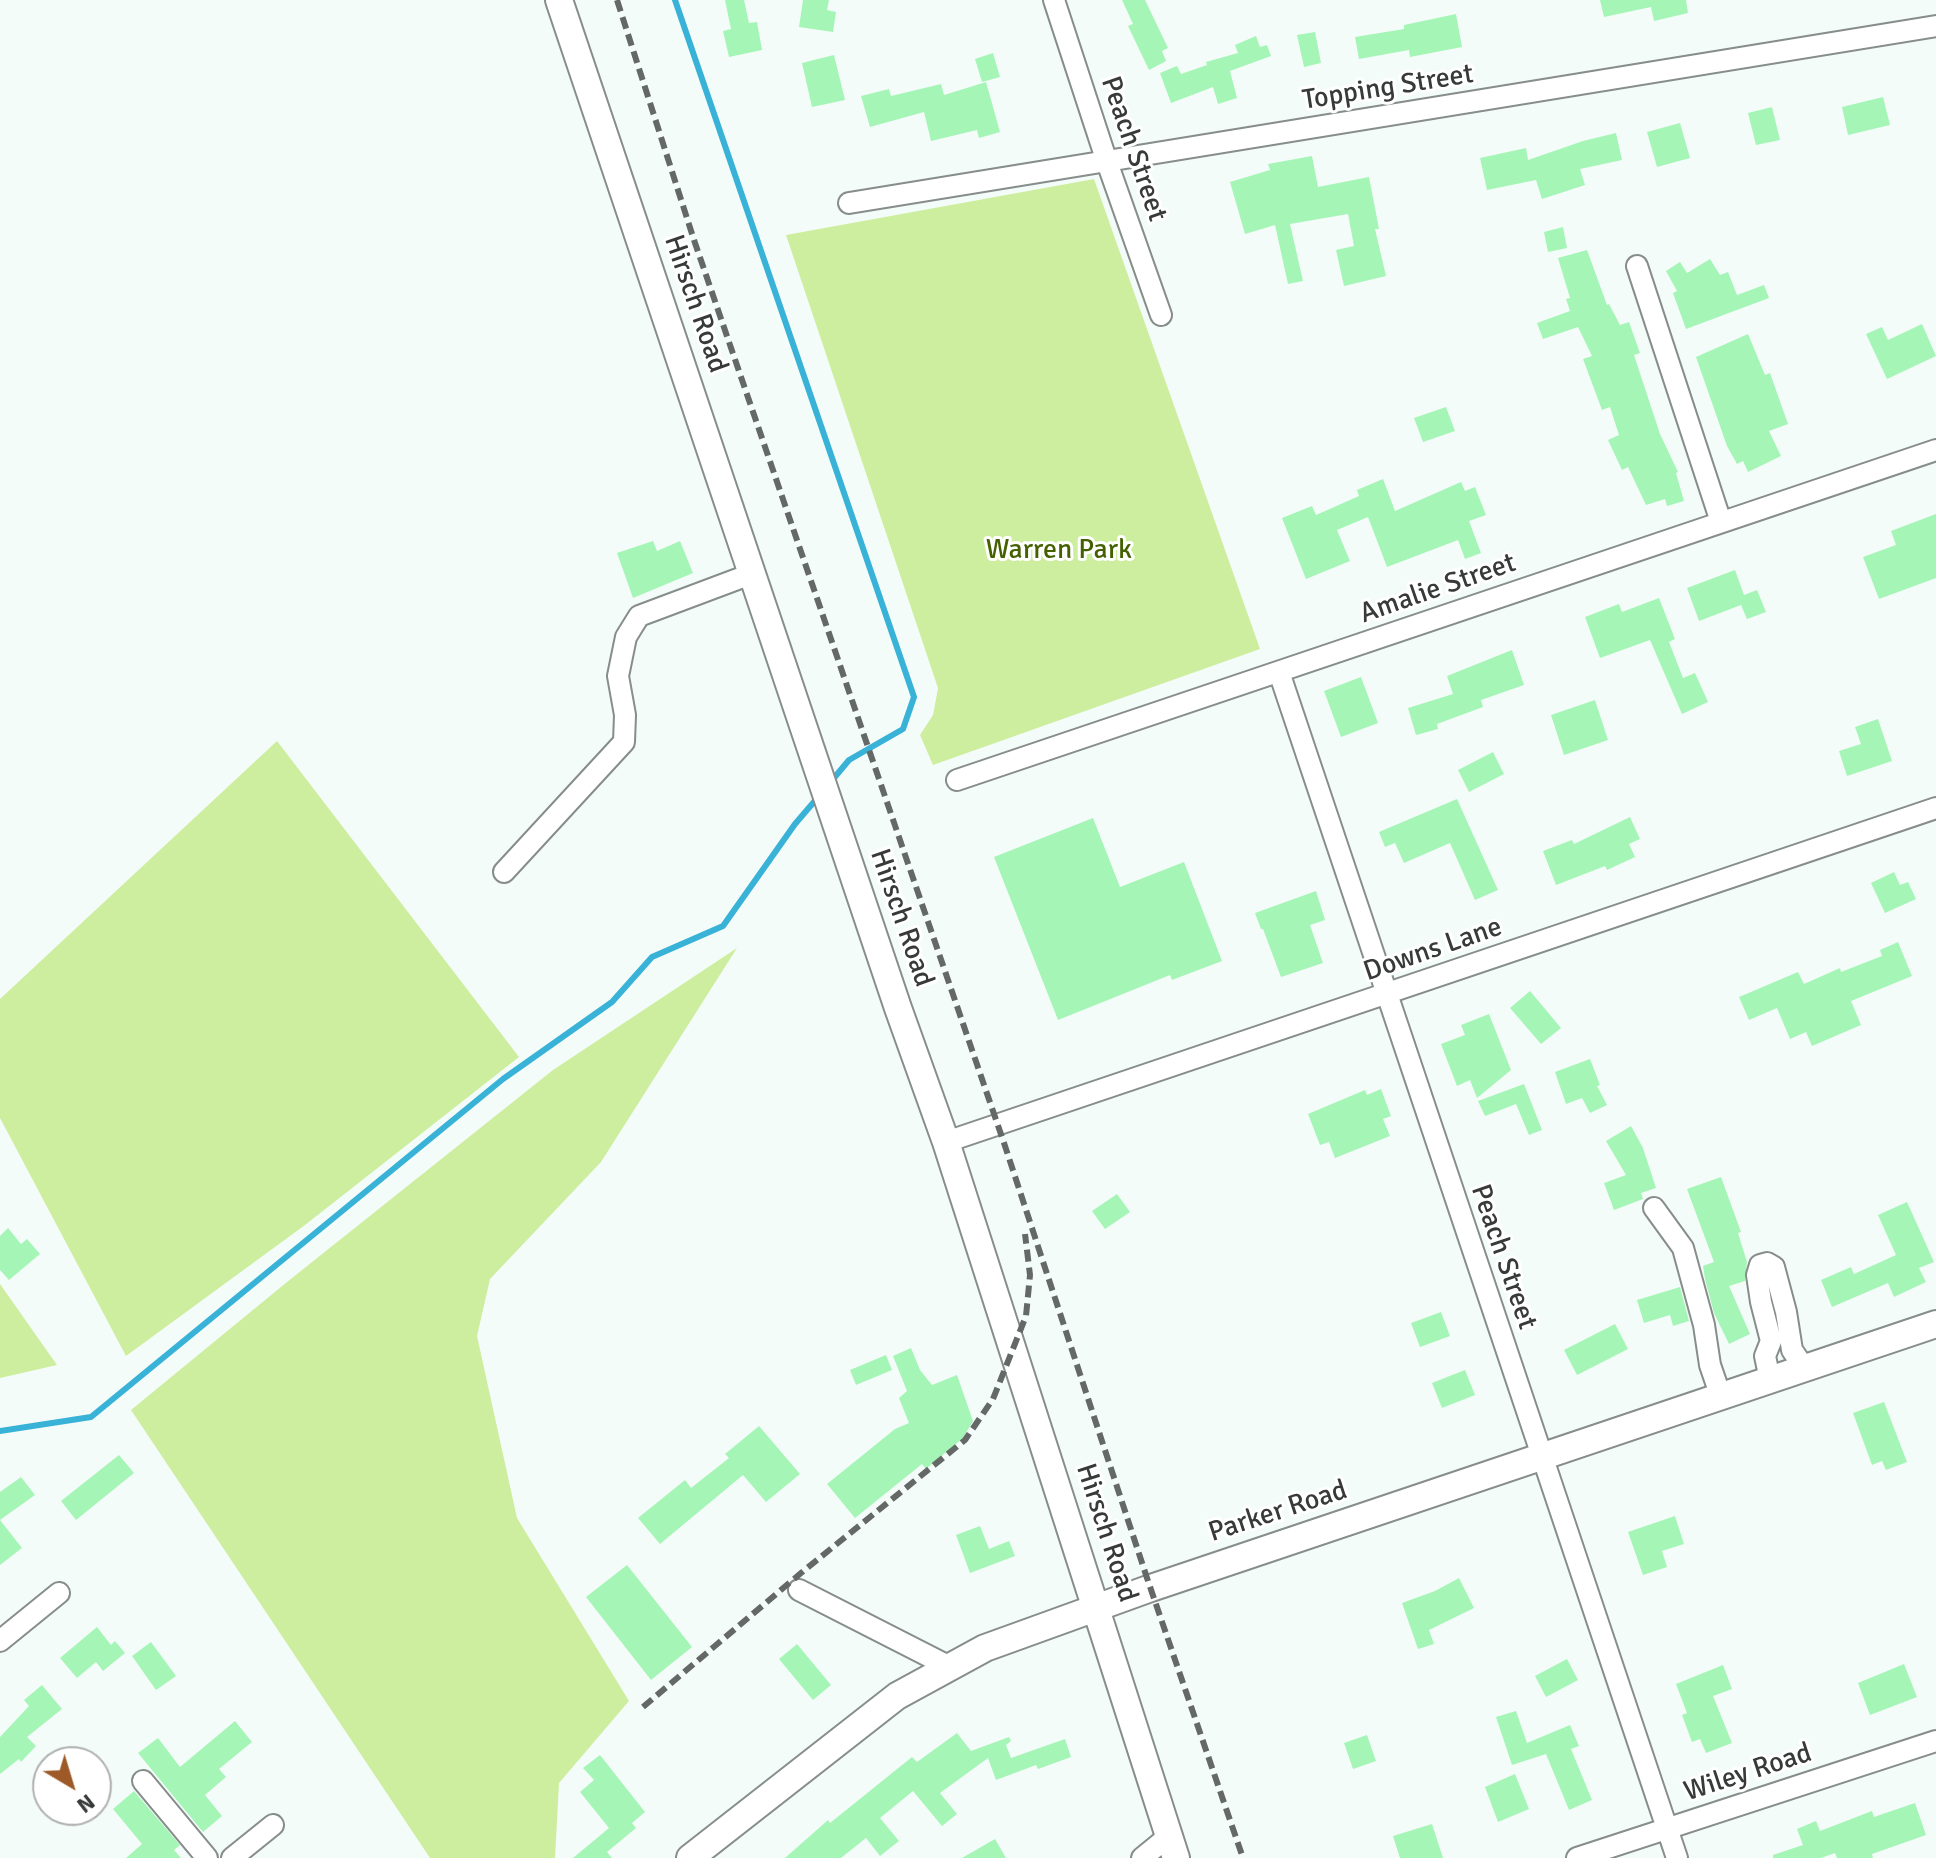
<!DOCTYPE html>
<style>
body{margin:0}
#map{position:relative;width:1936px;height:1858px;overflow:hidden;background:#f4fcf9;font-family:Signika,sans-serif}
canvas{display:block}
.north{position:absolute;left:32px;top:1746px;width:80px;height:80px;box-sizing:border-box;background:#fff;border:2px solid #afb0b0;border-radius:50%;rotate:142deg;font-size:22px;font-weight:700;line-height:32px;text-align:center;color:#373a39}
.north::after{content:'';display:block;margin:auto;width:28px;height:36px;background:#9d5a28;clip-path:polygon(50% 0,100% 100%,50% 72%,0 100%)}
</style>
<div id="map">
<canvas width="1936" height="1858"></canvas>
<div class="north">N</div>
</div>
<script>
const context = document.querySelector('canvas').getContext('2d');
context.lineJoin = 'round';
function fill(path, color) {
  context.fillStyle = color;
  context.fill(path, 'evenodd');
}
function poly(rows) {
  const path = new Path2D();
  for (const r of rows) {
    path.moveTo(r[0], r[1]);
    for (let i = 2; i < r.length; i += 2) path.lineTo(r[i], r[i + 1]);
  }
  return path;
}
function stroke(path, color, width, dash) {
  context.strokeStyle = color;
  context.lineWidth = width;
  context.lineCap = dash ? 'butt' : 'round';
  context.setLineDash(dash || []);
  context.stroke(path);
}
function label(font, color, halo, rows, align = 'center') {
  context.font = font + ' Signika,sans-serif';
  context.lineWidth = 6;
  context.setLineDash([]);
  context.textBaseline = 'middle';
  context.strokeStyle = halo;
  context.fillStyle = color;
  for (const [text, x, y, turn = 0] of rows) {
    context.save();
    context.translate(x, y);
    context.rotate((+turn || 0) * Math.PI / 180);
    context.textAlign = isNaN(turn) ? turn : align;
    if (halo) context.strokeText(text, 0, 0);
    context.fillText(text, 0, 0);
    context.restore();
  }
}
const green = poly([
 [1094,179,1260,649,933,765,920,735,933,715,938,688,786,235],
 [277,741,519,1057,305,1225,126,1356,0,1118,0,999],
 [737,948,601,1162,490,1279,477,1336,517,1518,629,1701,559,1783,555,1858,430,1858,131,1410,287,1282,553,1070],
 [0,1284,57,1365,0,1378]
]);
const stream = poly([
 [675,0,914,697,903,729,849,760,829,784],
 [0,1431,91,1417,503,1079,612,1002,652,957,723,926,795,824,819,796]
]);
const building = poly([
 [725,0,744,0,749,23,757,22,762,50,729,57,723,31,731,29],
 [803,0,829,0,827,10,836,12,833,32,799,27],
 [1122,0,1145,0,1168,48,1162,51,1166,61,1149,70,1128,26,1133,24],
 [1600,0,1686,0,1688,13,1654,21,1651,7,1604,17],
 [1456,14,1462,47,1410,57,1409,50,1359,59,1355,37,1404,29,1404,25],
 [1315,32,1321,63,1304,67,1297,35],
 [1256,36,1260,47,1267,45,1271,56,1230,71,1237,98,1218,104,1213,87,1171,103,1160,73,1177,66,1181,74,1207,65,1206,62,1238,53,1235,45],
 [993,53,1000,77,982,82,975,59],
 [834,55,845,100,812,107,802,63],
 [986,82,1000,132,979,138,977,130,931,141,924,112,870,127,861,96,889,89,891,96,941,84,944,95],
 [1883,97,1890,125,1848,135,1842,107],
 [1772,107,1780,140,1756,145,1748,113],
 [1680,123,1690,158,1657,167,1647,132],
 [1616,133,1622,160,1580,169,1585,185,1542,199,1536,180,1487,190,1480,158,1526,148,1528,160,1583,141],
 [1312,156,1318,187,1369,177,1379,229,1375,229,1386,276,1344,286,1336,250,1354,246,1348,214,1290,224,1303,281,1288,284,1275,225,1245,234,1230,182,1270,170,1268,164],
 [1563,227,1567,248,1548,252,1544,232],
 [1587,250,1607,305,1609,304,1620,325,1629,322,1640,353,1634,355,1660,434,1678,472,1676,473,1684,501,1667,506,1665,499,1646,505,1628,467,1622,470,1608,440,1619,435,1610,407,1602,410,1583,359,1592,356,1578,327,1543,339,1537,323,1570,311,1566,299,1570,298,1558,258],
 [1710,259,1720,275,1728,272,1737,295,1764,285,1769,298,1686,329,1673,293,1677,291,1666,271,1680,262,1687,273],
 [1922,324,1936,356,1887,379,1866,334,1882,327,1888,340],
 [1748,334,1765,375,1770,373,1788,424,1769,431,1781,456,1748,472,1743,461,1737,464,1727,446,1696,357],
 [1446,407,1455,431,1423,442,1414,418],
 [1383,479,1395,511,1461,482,1465,491,1475,487,1486,515,1469,521,1481,553,1465,559,1458,540,1387,567,1368,517,1337,530,1350,561,1306,579,1282,518,1312,506,1316,515,1359,496,1357,490],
 [1936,514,1936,578,1879,599,1863,557,1896,545,1891,531],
 [653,541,657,551,680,541,693,573,633,598,617,553],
 [1735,570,1744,595,1757,590,1766,612,1747,619,1741,605,1699,621,1687,588],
 [1659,598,1675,639,1669,642,1683,678,1695,673,1708,702,1682,714,1650,640,1600,658,1585,617,1619,604,1622,612],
 [1512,650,1524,685,1481,700,1483,707,1437,724,1438,729,1416,735,1408,708,1453,694,1447,676],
 [1361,677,1378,723,1341,737,1324,691],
 [1595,700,1608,740,1564,755,1551,715],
 [1878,719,1892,761,1847,776,1839,751,1861,744,1855,727],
 [1493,752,1504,774,1469,792,1458,770],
 [1457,799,1498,890,1475,900,1450,843,1404,863,1395,843,1385,847,1379,832],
 [1630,817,1640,839,1629,844,1635,857,1607,870,1605,866,1556,885,1543,851,1572,840,1574,844],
 [1093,818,1120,887,1184,862,1222,961,1172,980,1170,975,1058,1020,994,857],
 [1894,872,1900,885,1908,882,1916,899,1885,913,1871,883],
 [1316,891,1325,920,1310,925,1323,963,1281,977,1263,929,1261,929,1255,913],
 [1898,942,1912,976,1851,1001,1861,1025,1812,1046,1806,1032,1790,1039,1777,1008,1749,1020,1739,997,1798,972,1804,984,1840,968,1841,972,1882,956,1880,950],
 [1530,991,1561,1028,1541,1044,1510,1008],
 [1489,1014,1511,1070,1477,1098,1470,1080,1457,1086,1441,1044,1465,1035,1461,1025],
 [1590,1059,1600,1085,1597,1086,1607,1105,1590,1113,1582,1098,1566,1104,1555,1072],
 [1524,1084,1542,1130,1529,1135,1516,1104,1485,1116,1478,1101],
 [1381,1089,1391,1116,1383,1119,1390,1136,1335,1158,1329,1142,1320,1145,1308,1114,1365,1090,1367,1095],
 [1631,1126,1643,1148,1656,1188,1641,1193,1643,1199,1614,1210,1604,1183,1626,1175,1606,1141],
 [1721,1177,1741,1232,1738,1233,1747,1262,1745,1281,1729,1286,1750,1334,1729,1344,1714,1313,1705,1279,1703,1266,1714,1262,1687,1189],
 [1117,1194,1130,1212,1105,1229,1092,1211],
 [1907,1202,1934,1262,1919,1268,1926,1282,1894,1297,1888,1283,1832,1307,1821,1280,1851,1267,1854,1274,1896,1255,1878,1215],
 [8,1228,21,1244,27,1239,40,1254,9,1280,0,1270,0,1236],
 [1680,1287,1689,1321,1673,1326,1670,1315,1644,1323,1637,1300],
 [1441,1312,1450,1336,1420,1347,1411,1323],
 [1615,1324,1628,1349,1577,1375,1564,1350],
 [911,1348,920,1370,932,1385,957,1375,973,1421,963,1438,926,1469,922,1464,855,1518,827,1484,895,1429,909,1423,899,1398,907,1391,893,1356],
 [886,1355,892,1370,856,1385,850,1370],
 [1465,1370,1475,1395,1442,1408,1432,1383],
 [1884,1402,1907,1462,1886,1470,1882,1461,1872,1465,1853,1413],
 [759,1426,800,1474,766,1502,743,1475,660,1544,638,1518,685,1480,691,1488,729,1458,725,1454],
 [119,1455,134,1473,76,1520,61,1501],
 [21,1477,35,1495,0,1520,22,1548,0,1565,0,1492],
 [1675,1516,1684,1544,1662,1551,1667,1567,1643,1575,1628,1532],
 [980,1526,989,1549,1009,1541,1015,1556,970,1573,956,1535],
 [627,1565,692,1647,651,1680,586,1597],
 [1459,1578,1474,1608,1429,1630,1434,1644,1418,1649,1402,1603,1435,1591],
 [97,1627,111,1645,115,1641,125,1653,103,1671,96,1662,77,1678,60,1658],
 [151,1642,176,1676,156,1690,132,1656],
 [797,1644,831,1685,813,1700,779,1659],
 [1567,1659,1578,1680,1546,1697,1535,1676],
 [1904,1664,1917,1697,1870,1715,1858,1683],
 [1723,1665,1732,1689,1713,1696,1732,1743,1706,1753,1700,1739,1692,1742,1682,1715,1687,1713,1676,1684],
 [42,1685,62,1709,27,1737,36,1746,21,1762,19,1759,0,1774,0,1737,29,1706,24,1700],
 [1516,1711,1527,1743,1570,1725,1579,1746,1571,1749,1592,1800,1569,1810,1546,1754,1512,1765,1496,1717],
 [235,1721,252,1742,219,1769,226,1777,205,1795,222,1816,203,1832,138,1753,158,1738,180,1767],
 [957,1733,971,1751,1009,1737,1011,1741,1006,1745,1011,1758,1065,1739,1071,1757,1038,1769,1036,1765,996,1780,988,1758,940,1793,957,1814,942,1826,913,1791,880,1818,899,1841,880,1856,866,1838,841,1858,785,1858,828,1820,830,1823,912,1757,917,1762],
 [1367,1735,1376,1761,1353,1769,1344,1743],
 [600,1755,645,1812,632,1823,636,1828,607,1852,612,1858,573,1858,609,1828,580,1792,594,1780,583,1768],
 [1515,1774,1529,1809,1498,1822,1485,1787],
 [134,1791,180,1845,174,1850,181,1858,126,1858,142,1844,113,1809],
 [1915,1803,1926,1835,1872,1854,1873,1858,1837,1858,1835,1853,1821,1858,1773,1858,1773,1855,1803,1845,1797,1829,1816,1821,1820,1831,1872,1811,1874,1817],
 [1432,1824,1443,1858,1400,1858,1393,1836],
 [995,1839,1006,1858,962,1858]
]);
const minor = poly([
 [1054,0,1107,162,1161,315],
 [849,203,1936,26],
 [1637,266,1721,522],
 [1279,672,1677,1858],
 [957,780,1936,450],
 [504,872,624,742,625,715,618,676,626,637,639,616,751,574],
 [946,1142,1936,808],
 [1654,1208,1683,1248,1704,1325,1710,1365,1721,1397],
 [1770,1380,1765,1356,1771,1341,1761,1302,1757,1275,1760,1265,1767,1263,1774,1267,1786,1312,1792,1350,1805,1369],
 [799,1590,950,1667],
 [0,1641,59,1593],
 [143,1781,207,1858],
 [232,1858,273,1825],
 [1142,1858,1169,1836],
 [1577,1858,1936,1741]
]);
const major = poly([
 [559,0,898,1008,946,1142,1176,1858],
 [690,1858,897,1696,985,1648,1151,1588,1936,1324]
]);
const rail = poly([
 [617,0,694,240,1005,1146,1147,1578,1243,1858],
 [643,1707,801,1573,965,1440,993,1399,1026,1316,1030,1275,1025,1234]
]);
const streetNames = [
 ["Topping Street",1388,88,-9],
 ["Peach Street",1133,149,71],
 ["Hirsch Road",695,304,71],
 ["Amalie Street",1438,589,-19],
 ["Hirsch Road",901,918,71],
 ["Downs Lane",1433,950,-19],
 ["Peach Street",1503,1257,71],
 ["Parker Road",1278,1512,-18],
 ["Hirsch Road",1106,1533,72],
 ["Wiley Road",1748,1773,-18]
];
const parkNames = [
 ["Warren Park",1059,551]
];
fill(green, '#cdee9e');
stroke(stream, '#39b2d7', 6);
fill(building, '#a5f5b7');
stroke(minor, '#868d8b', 24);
stroke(major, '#868d8b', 30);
stroke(minor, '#fff', 20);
stroke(major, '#fff', 26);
stroke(rail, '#646866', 6, [12, 6]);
label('28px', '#373a39', '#fff', streetNames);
label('28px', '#456000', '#fff', parkNames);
</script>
